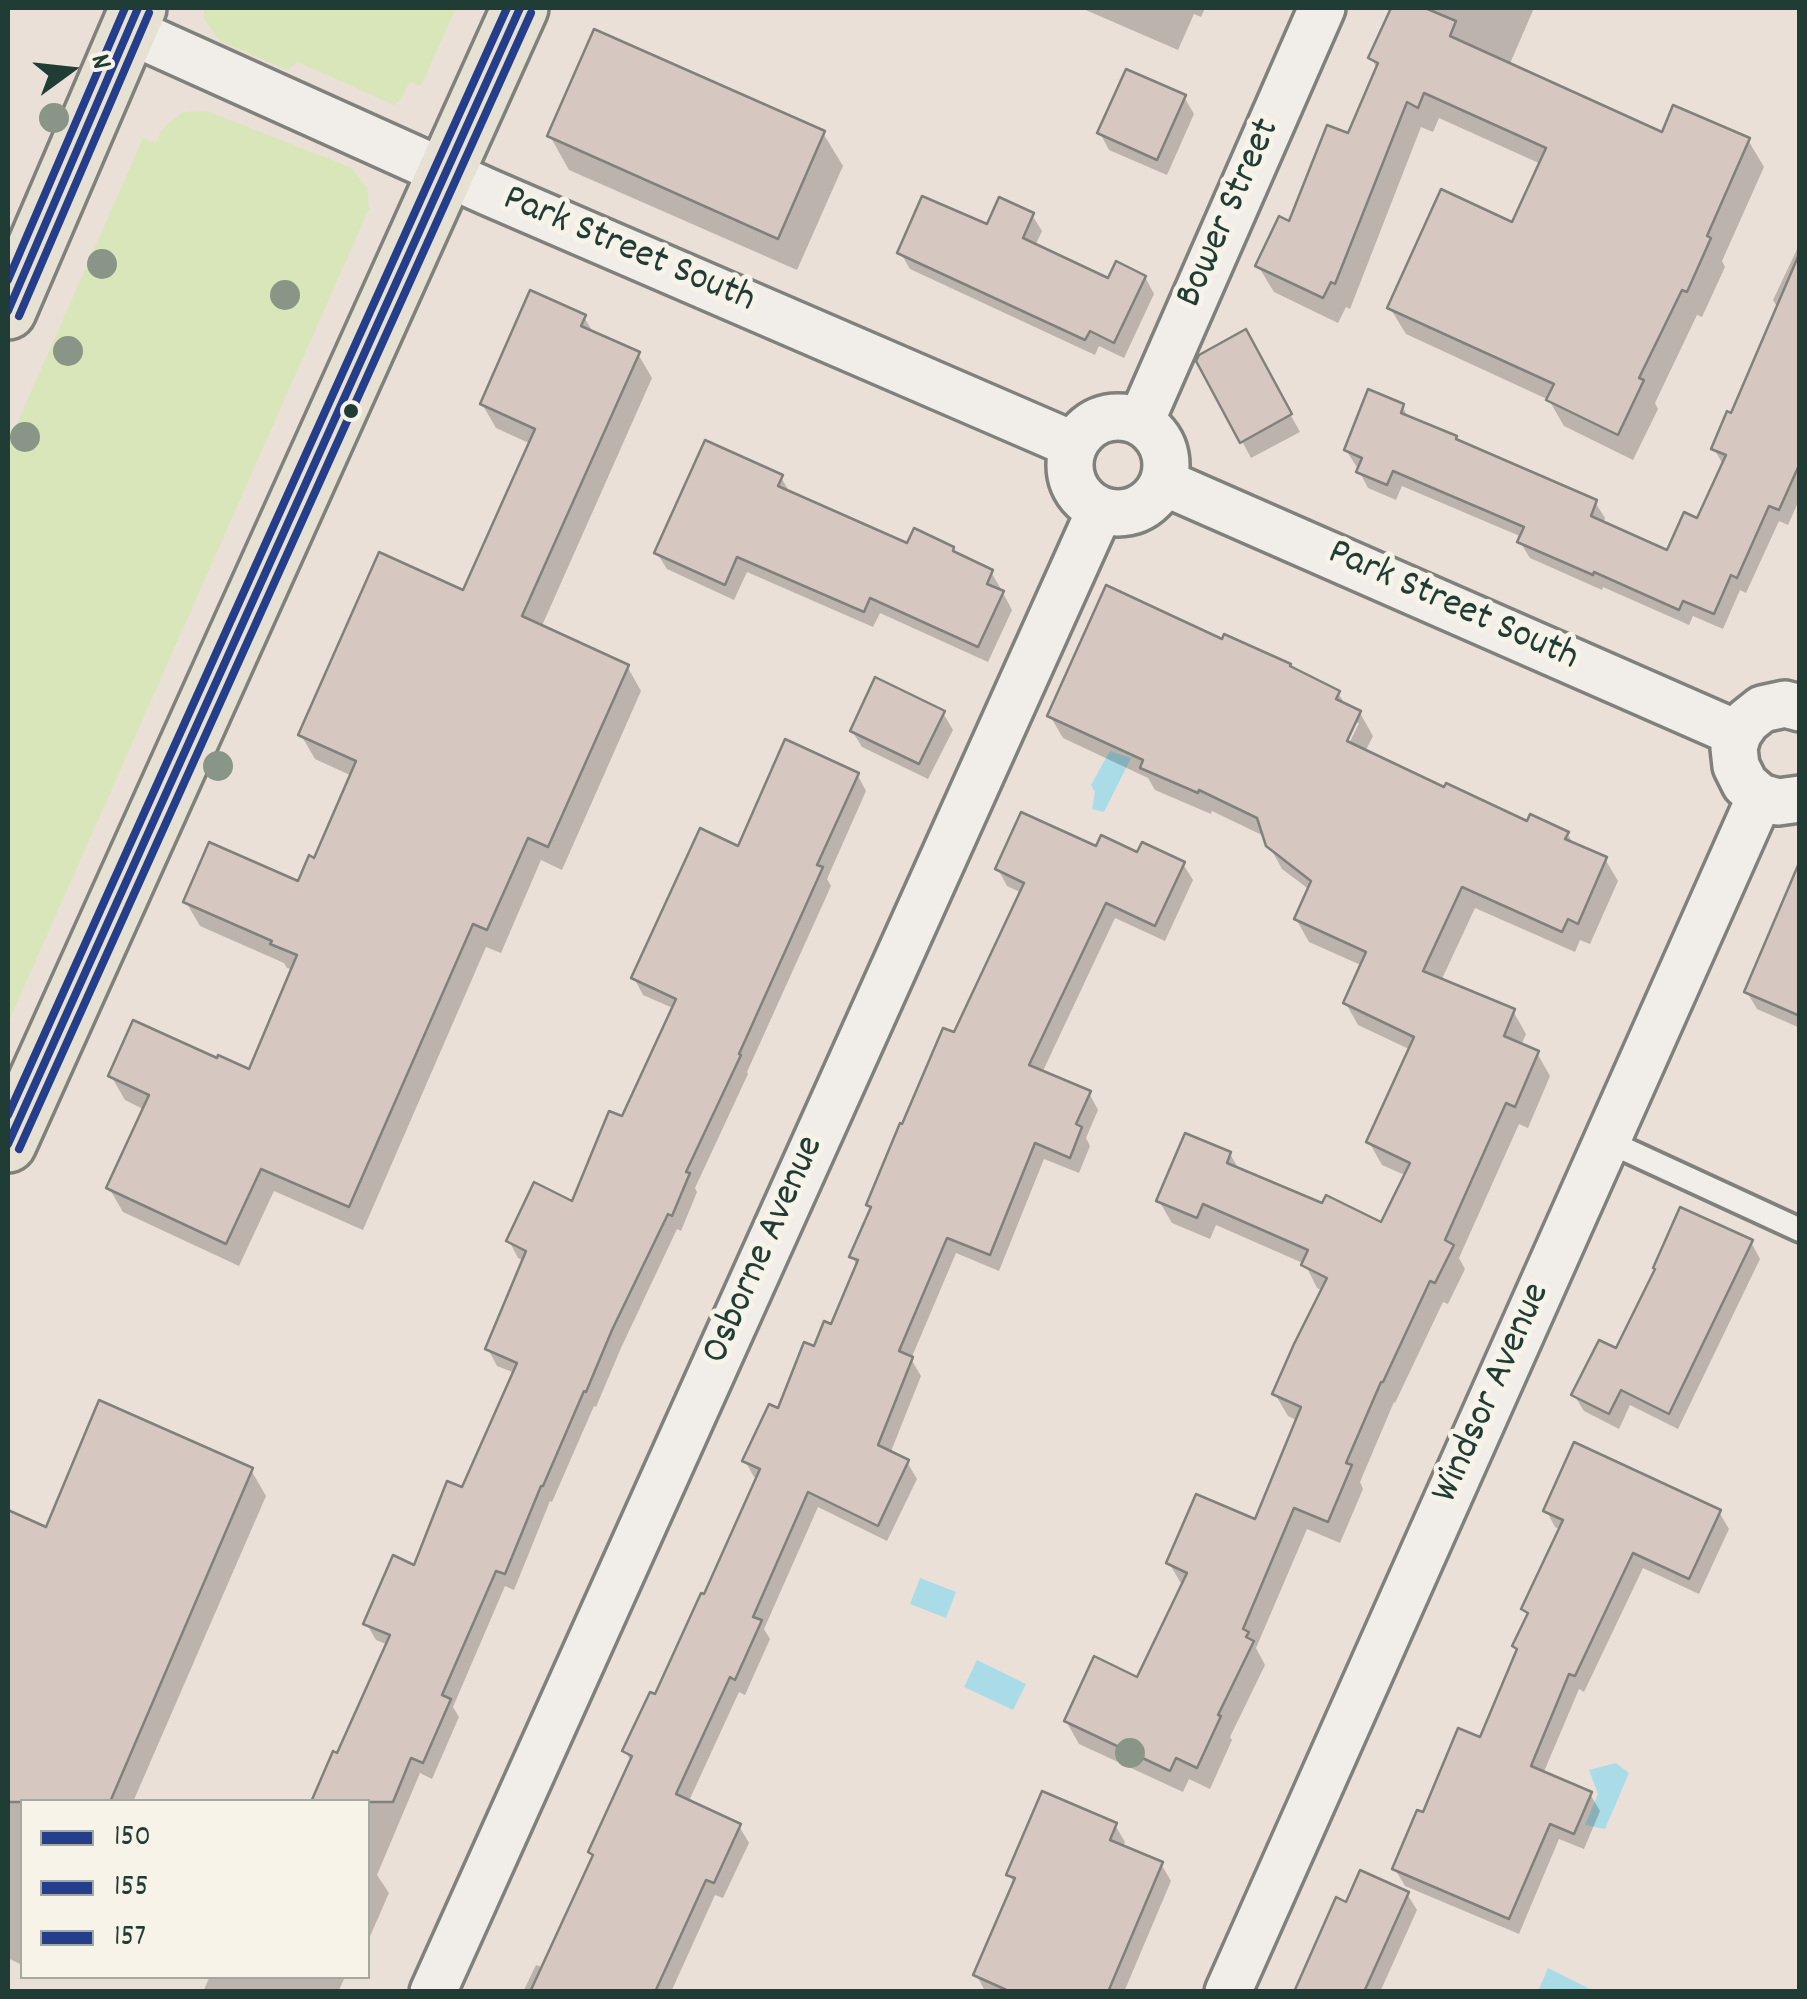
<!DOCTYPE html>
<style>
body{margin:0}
#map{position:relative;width:1807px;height:1999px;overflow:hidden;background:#eae0d8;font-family:Dekko,sans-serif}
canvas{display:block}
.frame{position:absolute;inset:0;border:10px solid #1f3d34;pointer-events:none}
.legend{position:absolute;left:20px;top:1799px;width:350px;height:180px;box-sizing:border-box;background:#f7f3e8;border:2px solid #a1aaa0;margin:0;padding:12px 18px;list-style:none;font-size:30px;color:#1f3d34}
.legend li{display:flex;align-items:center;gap:20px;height:50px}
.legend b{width:50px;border:2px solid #a1aaa0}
.north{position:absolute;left:20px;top:20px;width:100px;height:100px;-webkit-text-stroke:8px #f7f3e8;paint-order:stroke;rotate:75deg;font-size:28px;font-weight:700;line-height:40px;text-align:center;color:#1f3d34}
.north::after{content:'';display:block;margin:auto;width:35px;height:45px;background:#1f3d34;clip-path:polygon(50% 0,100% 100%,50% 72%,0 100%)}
</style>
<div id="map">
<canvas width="1807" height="1999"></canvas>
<div class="frame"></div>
<ul class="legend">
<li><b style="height:12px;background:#243e8c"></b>150</li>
<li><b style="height:12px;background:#243e8c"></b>155</li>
<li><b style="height:12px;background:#243e8c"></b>157</li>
</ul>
<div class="north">N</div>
</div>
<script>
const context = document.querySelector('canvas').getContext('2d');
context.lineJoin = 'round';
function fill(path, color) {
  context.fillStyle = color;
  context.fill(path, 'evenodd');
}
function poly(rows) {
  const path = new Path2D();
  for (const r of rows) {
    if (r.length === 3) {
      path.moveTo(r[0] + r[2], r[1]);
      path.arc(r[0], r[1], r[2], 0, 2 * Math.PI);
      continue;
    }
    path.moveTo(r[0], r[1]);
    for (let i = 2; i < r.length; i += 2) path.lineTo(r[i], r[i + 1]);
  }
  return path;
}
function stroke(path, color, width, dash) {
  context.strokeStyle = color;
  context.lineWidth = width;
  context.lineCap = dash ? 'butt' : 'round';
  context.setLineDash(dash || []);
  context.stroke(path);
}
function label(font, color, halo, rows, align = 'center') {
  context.font = font + ' Dekko,sans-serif';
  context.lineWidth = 10;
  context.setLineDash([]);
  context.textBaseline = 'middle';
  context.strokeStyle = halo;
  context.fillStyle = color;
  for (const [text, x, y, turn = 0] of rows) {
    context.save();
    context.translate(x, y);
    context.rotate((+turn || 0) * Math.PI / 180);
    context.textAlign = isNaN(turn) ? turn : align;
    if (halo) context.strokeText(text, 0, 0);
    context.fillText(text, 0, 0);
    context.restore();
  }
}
const green = poly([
 [204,8,456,8,421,86,410,82,400,100,394,105,298,62,287,70,220,41,205,21],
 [207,111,352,168,367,188,369,209,8,1023,8,444,143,138,156,143,162,129,183,112]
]);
const water = poly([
 [1110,751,1131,758,1104,812,1092,809,1095,792,1091,785],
 [920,1578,956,1592,946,1618,910,1604],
 [977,1660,1026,1684,1013,1710,964,1687],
 [1616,1763,1629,1773,1605,1829,1585,1825,1598,1794,1589,1770],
 [1548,1968,1594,1991,1545,1991,1539,1989]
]);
const shadow = poly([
 [1081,8,1205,8,1201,17,1194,14,1178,50],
 [1394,8,1534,8,1509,66,1663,135,1748,140,1764,167,1722,261,1725,267,1702,317,1697,315,1655,403,1658,409,1633,460,1564,426,1549,400,1406,334,1390,308,1513,225,1541,164,1439,118,1433,132,1421,127,1350,309,1346,307,1338,323,1274,292,1258,266,1291,224,1349,136,1378,70,1371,58],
 [1184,97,1194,114,1167,175,1109,150,1100,133],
 [823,133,843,166,797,270,569,170,550,136],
 [1032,215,1042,231,1035,246,1110,282,1145,277,1154,294,1124,358,1099,346,1095,355,910,269,900,252],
 [1800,243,1800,498,1788,525,1779,521,1746,593,1740,590,1723,629,1693,616,1689,625,1603,587,1602,590,1530,558,1520,542,1522,537,1402,486,1396,500,1368,488,1359,471,1360,468,1356,466,1346,450,1402,406,1410,420,1456,438,1457,442,1595,502,1605,518,1603,524,1668,554,1699,522,1724,466,1714,449,1733,416,1778,308,1773,300],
 [584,317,594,334,638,354,652,378,541,628,627,666,641,691,562,870,541,860,501,953,486,947,363,1230,274,1191,239,1266,123,1212,109,1188,145,1110,125,1100,111,1076,219,1061,250,1072,294,970,287,968,284,963,200,926,186,902,299,884,315,861,352,776,315,759,301,735,465,593,531,444,496,428,482,404],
 [1245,332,1300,432,1251,458,1199,361],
 [781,477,791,495,909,546,953,549,957,556,991,572,1001,589,999,592,1003,593,1012,610,988,662,880,613,873,627,747,572,734,600,667,569,657,553],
 [1338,693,1347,707,1360,713,1373,736,1365,752,1528,825,1567,833,1574,845,1605,859,1618,881,1590,944,1580,940,1575,952,1475,908,1441,981,1513,1011,1526,1034,1521,1046,1537,1053,1550,1076,1528,1128,1519,1124,1459,1258,1465,1269,1448,1304,1443,1302,1395,1403,1394,1402,1360,1482,1363,1489,1340,1543,1307,1529,1256,1648,1265,1665,1230,1737,1232,1740,1210,1789,1189,1779,1183,1792,1079,1744,1066,1721,1139,1680,1182,1585,1169,1563,1256,1522,1298,1421,1288,1416,1275,1394,1324,1291,1317,1288,1305,1264,1216,1225,1210,1239,1172,1223,1159,1201,1230,1154,1240,1171,1323,1206,1382,1225,1407,1176,1382,1165,1369,1142,1411,1050,1358,1025,1345,1002,1363,966,1309,942,1296,919,1310,890,1282,869,1264,836,1212,811,1211,814,1155,790,1148,778,1063,738,1050,716],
 [1353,723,1359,723,1344,754,1339,751],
 [943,713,953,730,928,779,862,747,852,731],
 [857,774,866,791,827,879,831,886,747,1072,748,1074,695,1188,697,1192,681,1231,677,1229,621,1348,596,1407,594,1406,552,1502,550,1501,514,1590,505,1586,453,1707,459,1717,432,1779,420,1773,377,1875,389,1893,368,1941,368,1802,339,1756,388,1645,376,1640,366,1623,415,1568,463,1490,515,1373,497,1366,488,1349,524,1261,518,1258,509,1241,573,1204,623,1120,675,1009,643,995,634,978,739,849],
 [1097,850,1183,864,1193,880,1165,941,1115,918,1042,1073,1089,1093,1098,1110,1086,1138,1090,1146,1079,1173,1044,1159,999,1271,956,1253,911,1359,921,1376,890,1454,907,1462,917,1479,887,1541,818,1507,764,1629,770,1639,745,1695,739,1692,688,1803,739,1826,749,1843,723,1898,715,1895,671,1992,523,1992,536,1965,544,1968,594,1859,590,1852,632,1763,625,1751,656,1698,758,1479,754,1477,745,1461,779,1412,815,1349,833,1327,858,1267,852,1257,872,1210,869,1205,955,1036,1022,893,1007,886,998,869],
 [1800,888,1800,1028,1757,1009,1747,992],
 [1751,1242,1760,1259,1678,1429,1630,1405,1619,1429,1584,1411,1574,1395],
 [251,1470,266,1496,133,1802,22,1802,22,1965,8,1958,8,1513,48,1531],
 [1546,1510,1719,1512,1729,1529,1699,1594,1643,1568,1584,1692,1579,1689,1543,1774,1590,1794,1600,1811,1584,1849,1559,1839,1519,1934,1405,1886,1395,1869,1424,1816,1481,1740,1519,1652,1515,1646,1529,1618,1523,1609,1561,1530,1555,1527],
 [1115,1825,1125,1842,1122,1848,1161,1864,1171,1881,1124,1992,985,1991,976,1974,1015,1884,1009,1875],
 [1407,1894,1417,1910,1380,1992,1297,1992,1347,1905],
 [210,1976,351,1976,350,1979,345,1977,338,1992,203,1992]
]);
const building = poly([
 [1391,8,1425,8,1456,21,1450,36,1662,132,1673,105,1750,138,1707,236,1711,238,1687,292,1682,290,1639,378,1644,380,1618,435,1546,400,1554,384,1387,308,1441,189,1512,222,1546,148,1424,93,1418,108,1407,102,1335,284,1331,282,1323,298,1255,266,1279,216,1289,221,1327,125,1348,133,1378,63,1368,58,1391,8],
 [594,29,825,131,778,239,547,136,594,29],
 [1126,69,1186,95,1157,160,1097,133,1126,69],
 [922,196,987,224,999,197,1034,213,1023,238,1108,278,1116,261,1146,276,1114,343,1090,331,1085,340,897,253,922,196],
 [1800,252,1800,463,1779,510,1769,506,1737,578,1731,575,1714,614,1683,601,1679,610,1594,572,1593,575,1517,542,1524,527,1393,471,1387,485,1356,472,1362,458,1344,450,1368,389,1404,404,1401,413,1457,436,1456,439,1597,500,1591,516,1667,550,1684,512,1697,518,1726,455,1711,449,1727,411,1731,413,1800,252],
 [530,290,586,315,581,326,640,352,522,616,629,665,548,847,528,838,487,930,473,924,349,1207,261,1169,226,1244,106,1188,149,1095,108,1076,133,1020,217,1058,218,1055,249,1069,297,955,270,944,272,941,183,902,209,842,298,881,309,855,314,858,356,761,298,735,379,552,463,590,535,429,480,404,530,290],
 [1246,329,1292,414,1240,443,1196,361,1199,355,1246,329],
 [705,440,783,475,778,486,907,543,914,528,954,547,953,551,993,570,987,584,1004,591,978,647,870,598,864,612,737,557,725,585,654,553,705,440],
 [1106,585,1222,639,1224,634,1291,664,1290,666,1340,691,1336,699,1361,711,1347,741,1444,787,1446,783,1527,821,1530,814,1569,832,1565,839,1607,857,1578,924,1568,919,1562,932,1462,887,1423,971,1515,1009,1504,1036,1539,1051,1515,1107,1506,1103,1445,1240,1454,1245,1435,1283,1430,1281,1383,1382,1381,1382,1346,1463,1352,1465,1328,1522,1294,1508,1243,1629,1249,1632,1246,1637,1254,1641,1218,1715,1221,1716,1197,1768,1176,1758,1170,1771,1064,1721,1094,1656,1137,1677,1187,1573,1166,1563,1196,1494,1255,1519,1301,1407,1272,1394,1294,1344,1327,1278,1301,1265,1308,1250,1203,1204,1197,1218,1156,1201,1185,1133,1231,1152,1227,1163,1322,1203,1326,1195,1381,1222,1410,1163,1366,1142,1414,1037,1343,1003,1366,952,1294,919,1311,881,1266,846,1257,818,1199,790,1198,793,1140,768,1143,760,1047,716,1106,585],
 [875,677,945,711,919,764,850,731,875,677],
 [785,739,859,773,817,865,823,867,739,1054,741,1055,686,1172,690,1173,672,1216,668,1214,612,1330,586,1392,584,1391,543,1486,541,1486,505,1574,496,1571,442,1695,451,1699,423,1763,411,1758,393,1802,311,1802,333,1751,337,1753,390,1635,363,1624,393,1555,414,1565,447,1481,462,1487,517,1363,485,1349,526,1251,506,1241,534,1182,572,1201,609,1111,622,1116,676,999,631,978,700,828,738,846,785,739],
 [1021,812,1096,846,1101,835,1137,852,1142,842,1185,862,1155,926,1106,903,1029,1065,1091,1091,1076,1124,1082,1127,1070,1158,1035,1143,990,1255,947,1238,899,1351,913,1357,878,1445,909,1460,878,1526,808,1492,753,1617,762,1620,735,1680,730,1677,676,1794,741,1824,714,1883,706,1880,655,1992,530,1992,593,1855,588,1852,632,1756,622,1751,650,1692,655,1694,701,1593,704,1594,760,1469,742,1461,769,1404,778,1408,804,1342,814,1346,824,1321,831,1324,858,1260,849,1257,871,1207,866,1205,900,1123,902,1124,943,1028,954,1032,1024,883,995,869,1021,812],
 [1799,863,1800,863,1800,1016,1744,992,1799,863],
 [1680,1207,1753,1240,1669,1414,1621,1390,1609,1414,1571,1395,1599,1340,1616,1348,1655,1269,1653,1268,1680,1207],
 [99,1400,253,1468,110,1802,8,1802,8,1510,46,1527,99,1400],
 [1574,1442,1721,1510,1689,1579,1633,1553,1575,1676,1569,1674,1531,1766,1592,1792,1574,1834,1550,1824,1509,1919,1392,1869,1417,1810,1423,1812,1458,1728,1480,1737,1517,1649,1512,1646,1528,1613,1521,1609,1563,1520,1543,1511,1574,1442],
 [1042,1791,1117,1823,1110,1840,1163,1862,1108,1992,1011,1992,973,1975,1015,1878,1006,1875,1042,1791],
 [1360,1870,1409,1892,1364,1992,1294,1992,1336,1897,1346,1902,1360,1870]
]);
const lane = poly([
 [1607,1141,1800,1230]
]);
const street = poly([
 [128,30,488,192,1074,445],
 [1118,465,48],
 [1141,421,1322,8],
 [1165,483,1738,734],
 [1800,708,1785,704,1762,709,1747,721,1738,734,1734,748,1736,766,1745,784,1760,797,1778,802,1800,799],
 [433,1992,1100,510],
 [1228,1992,1760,797]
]);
const highway = poly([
 [8,311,138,8],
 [8,1144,520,8]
]);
const bus1 = poly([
 [8,311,138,8],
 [8,1144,520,8]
]);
const bus2 = poly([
 [19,316,149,13],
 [19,1149,531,13]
]);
const bus3 = poly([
 [8,280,125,8],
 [8,1115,507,8]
]);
const trees = [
 [54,118],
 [102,264],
 [285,295],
 [68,351],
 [25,437],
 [218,766],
 [1130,1753]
];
const markers = [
 [351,411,9,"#1f3d34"]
];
const streetNames = [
 ["Bower Street",1231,214,-66],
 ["Park Street South",628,252,23],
 ["Park Street South",1452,608,24],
 ["Osborne Avenue",766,1251,-66],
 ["Windsor Avenue",1494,1394,-66]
];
fill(green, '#d8e6ba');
fill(water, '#aadce8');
fill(shadow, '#0003');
fill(building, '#d6c8c0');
stroke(building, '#80817c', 2.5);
stroke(lane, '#80817c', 30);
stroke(street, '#80817c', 52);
stroke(highway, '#80817c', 62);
stroke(lane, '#f1eeea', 22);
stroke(street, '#f1eeea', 45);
stroke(highway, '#e6e1d2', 55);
stroke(bus1, '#243e8c', 8);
stroke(bus2, '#243e8c', 8);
stroke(bus3, '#243e8c', 8);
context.fillStyle = '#889587';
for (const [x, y] of trees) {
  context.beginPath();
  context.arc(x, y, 15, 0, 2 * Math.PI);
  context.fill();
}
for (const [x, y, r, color] of markers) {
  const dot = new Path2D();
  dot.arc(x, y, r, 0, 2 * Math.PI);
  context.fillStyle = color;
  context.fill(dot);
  stroke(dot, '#f7f3e8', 4);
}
label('40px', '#1f3d34', '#f7f3e8', streetNames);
</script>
